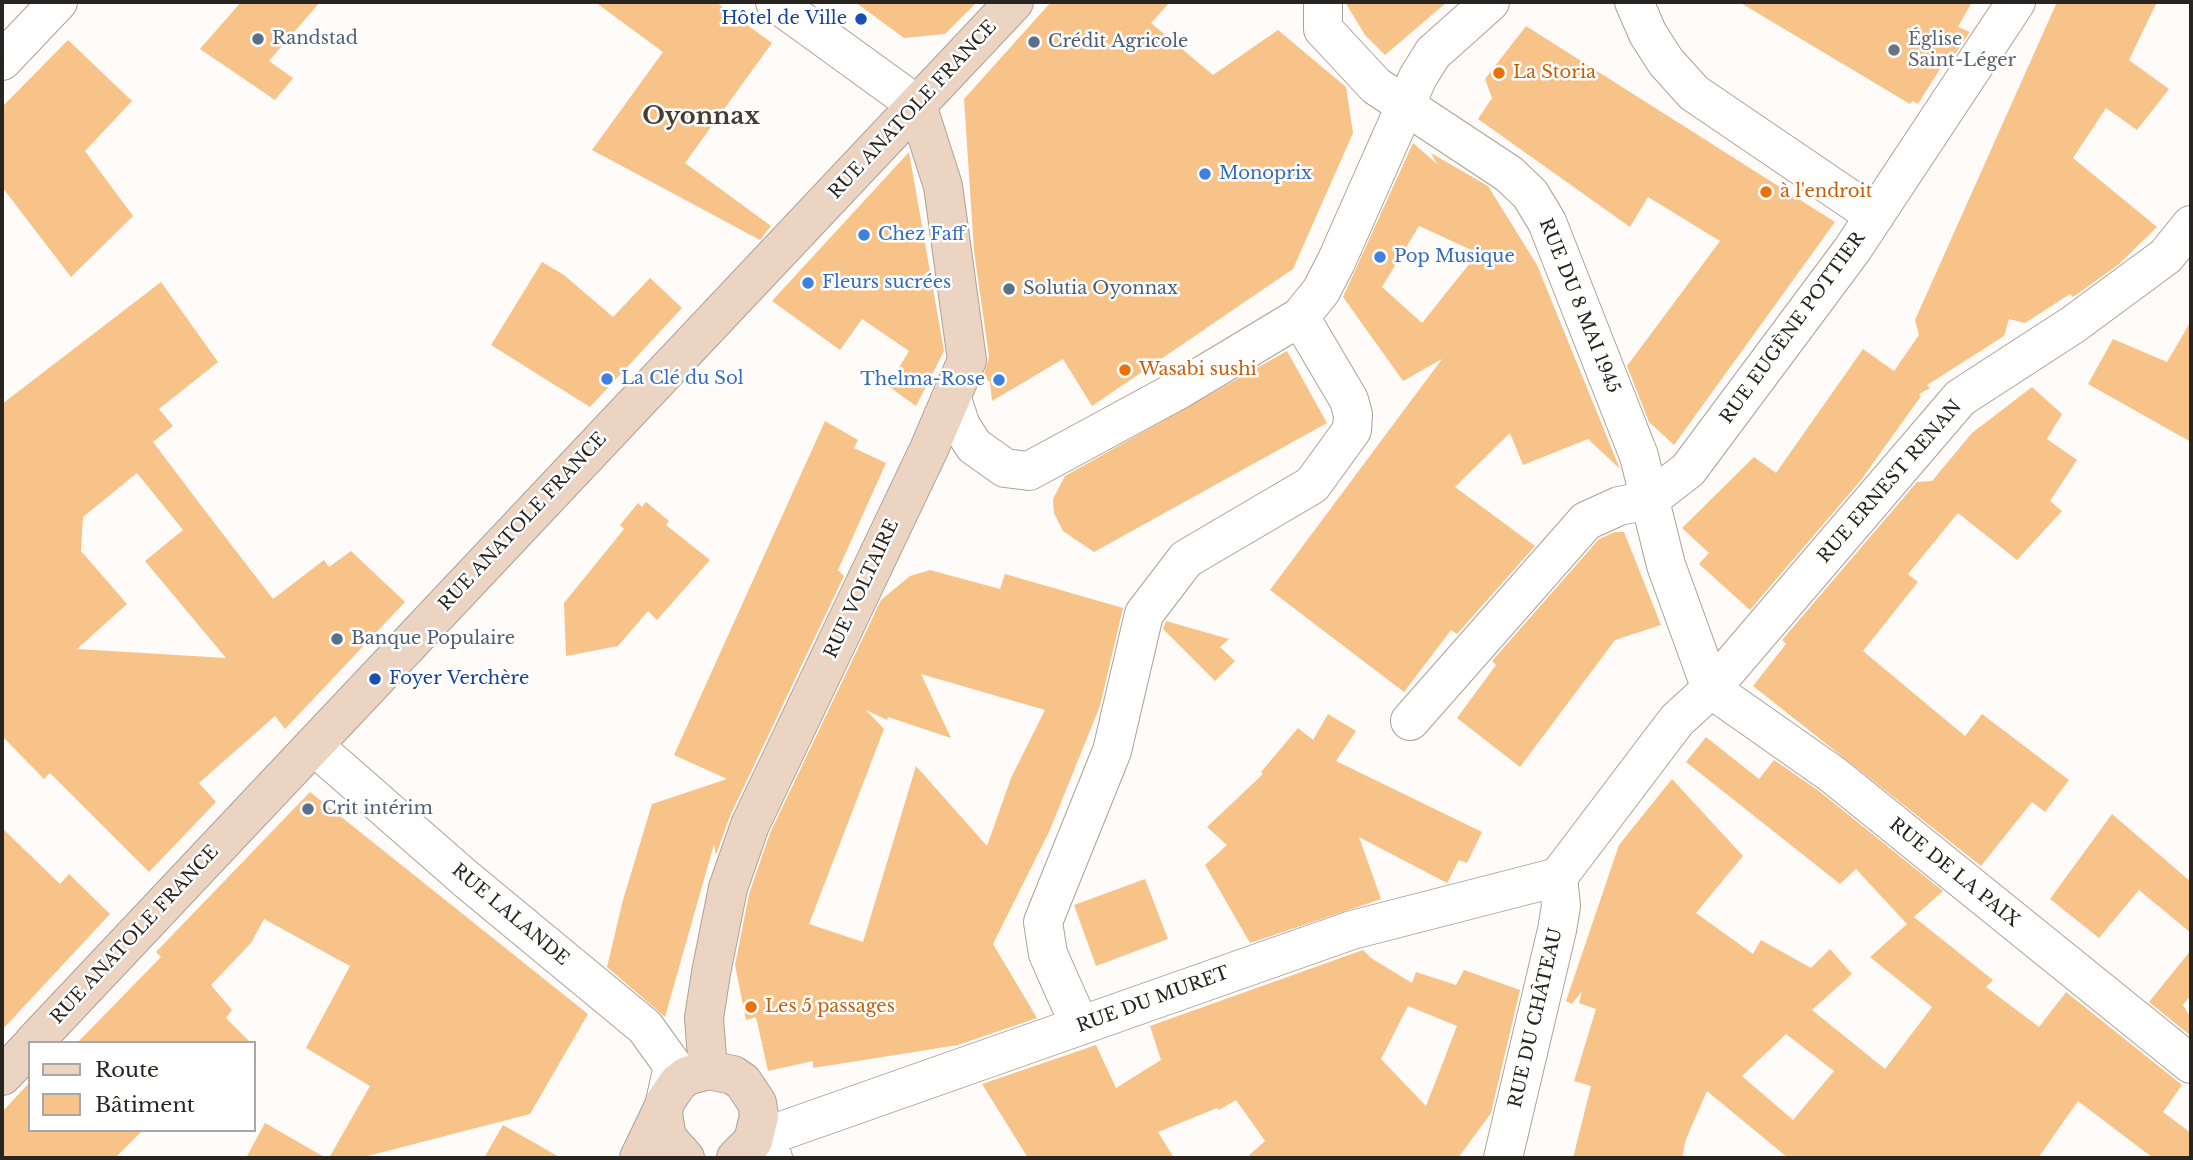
<!DOCTYPE html>
<meta charset="utf-8">
<style>
body{margin:0}
#map{position:relative;width:2193px;height:1160px;overflow:hidden;background:#fefbf9;font-family:"Libre Baskerville",serif}
canvas{display:block}
.frame{position:absolute;inset:0;border:4px solid #28241f;pointer-events:none}
.legend{position:absolute;left:28px;top:1041px;width:228px;height:91px;box-sizing:border-box;background:#fff;border:2px solid #a9a7a5;margin:0;padding:9px 12px;list-style:none;font-size:21px;color:#28241f}
.legend li{display:flex;align-items:center;gap:14px;height:35px}
.legend b{width:35px;border:2px solid #a9a7a5}
</style>
<div id="map">
<canvas width="2193" height="1160"></canvas>
<div class="frame"></div>
<ul class="legend">
<li><b style="height:9px;background:#ecd4c3"></b>Route</li>
<li><b style="height:19px;background:#f7c389"></b>Bâtiment</li>
</ul>
</div>
<script>
const context = document.querySelector('canvas').getContext('2d');
context.lineJoin = 'round';
function fill(path, color) {
  context.fillStyle = color;
  context.fill(path, 'evenodd');
}
function poly(rows) {
  const path = new Path2D();
  for (const r of rows) {
    path.moveTo(r[0], r[1]);
    for (let i = 2; i < r.length; i += 2) path.lineTo(r[i], r[i + 1]);
  }
  return path;
}
function stroke(path, color, width, dash) {
  context.strokeStyle = color;
  context.lineWidth = width;
  context.lineCap = dash ? 'butt' : 'round';
  context.setLineDash(dash || []);
  context.stroke(path);
}
function label(font, color, halo, rows, align = 'center') {
  context.font = font + ' "Libre Baskerville",serif';
  context.lineWidth = 5;
  context.setLineDash([]);
  context.textBaseline = 'middle';
  context.strokeStyle = halo;
  context.fillStyle = color;
  for (const [text, x, y, turn = 0] of rows) {
    context.save();
    context.translate(x, y);
    context.rotate((+turn || 0) * Math.PI / 180);
    context.textAlign = isNaN(turn) ? turn : align;
    if (halo) context.strokeText(text, 0, 0);
    context.fillText(text, 0, 0);
    context.restore();
  }
}
const building = poly([
 [241,2,320,2,269,61,293,78,275,100,200,49],
 [595,2,716,2,772,43,685,163,771,226,760,240,592,150,663,52],
 [855,2,977,2,945,34,904,38],
 [1051,2,1170,2,1151,23,1213,75,1278,30,1346,87,1353,133,1293,269,1092,406,1063,359,992,401,990,382,983,377,989,357,974,251,964,99],
 [1345,2,1447,2,1385,55,1365,35],
 [1739,2,1972,2,1958,27,1970,32,1953,57,1950,53,1918,104,1913,101,1910,104],
 [2057,2,2157,2,2129,60,2169,89,2137,130,2106,108,2073,158,2157,227,2119,264,2083,290,2073,297,2070,294,2025,323,2009,319,2004,336,1927,385,1930,388,1919,394,1921,396,1861,480,1750,610,1699,564,1709,553,1682,528,1754,457,1776,473,1863,349,1894,371,1919,335,1915,320],
 [1526,26,1835,222,1674,445,1649,422,1627,366,1720,241,1648,197,1630,227,1478,119,1492,98,1485,79],
 [68,40,132,101,85,151,133,216,71,277,2,187,2,107],
 [1413,143,1437,164,1431,153,1488,186,1537,265,1620,469,1588,439,1523,465,1510,433,1455,487,1535,546,1457,634,1451,630,1404,692,1270,590,1442,359,1403,381,1343,297],
 [1419,226,1478,253,1422,323,1382,287],
 [909,152,944,351,916,406,888,386,909,351,862,319,840,350,772,301],
 [542,262,564,275,613,317,650,278,682,308,590,407,491,345],
 [161,282,218,362,159,409,173,426,153,442,206,512,273,599,324,560,329,567,351,551,405,602,285,729,275,716,199,783,216,802,149,872,50,773,44,779,2,736,2,404],
 [137,473,183,530,145,561,226,658,77,649,127,604,81,551,83,517],
 [2191,321,2191,442,2088,384,2113,339,2167,362],
 [1287,351,1327,423,1094,552,1063,531,1054,513,1053,499,1065,476],
 [2032,387,2062,414,2047,439,2077,460,2050,501,2062,511,2017,560,1958,513,1908,574,1918,582,1863,651,1965,736,1982,714,2069,780,2045,812,2032,802,1981,866,1753,686,1786,644,1782,640,1917,482,1932,481,1972,433],
 [825,421,858,440,854,448,886,463,838,570,844,576,730,816,716,855,714,844,665,1017,607,967,623,900,652,804,727,779,674,755],
 [646,502,669,521,666,525,710,560,657,620,648,611,618,646,566,656,564,603,624,529,620,525,638,503,642,507],
 [1615,532,1624,532,1661,625,1615,640,1520,767,1457,718,1496,665,1492,661,1599,539],
 [930,570,1000,589,1005,574,1123,608,1100,706,1049,832,993,944,1037,1018,958,1045,813,1068,813,1061,768,1071,756,1017,746,1020,735,965,749,894,770,833,881,600,910,576],
 [921,674,1045,710,1011,778,987,846,916,766,863,942,809,924,884,729,866,710,887,720,888,717,951,738],
 [1166,621,1229,639,1220,647,1235,661,1215,681,1163,629],
 [1328,714,1356,731,1336,761,1482,832,1467,863,1459,860,1447,883,1359,837,1381,899,1250,943,1205,865,1227,845,1207,827,1263,774,1261,772,1298,728,1313,740],
 [1706,737,1759,779,1774,760,1819,791,1943,891,1914,917,1993,980,1986,987,2039,1027,2066,992,2182,1085,2163,1112,2191,1133,2191,1158,2153,1158,2078,1101,2038,1158,1788,1158,1707,1091,1686,1139,1682,1158,1573,1158,1591,1086,1574,1081,1596,1009,1579,1003,1582,991,1572,1004,1566,1001,1619,845,1672,779,1743,856,1696,913,1753,954,1761,940,1811,968,1830,949,1852,974,1812,1010,1885,1069,1932,1007,1870,957,1907,924,1856,869,1840,884,1686,762],
 [1786,1034,1834,1071,1793,1120,1742,1076],
 [310,792,588,1014,530,1114,360,1158,329,1158,370,1086,306,1048,350,966,264,919,251,943,211,985,232,1010,226,1018,251,1043,77,1043,161,957,156,952],
 [2112,814,2191,882,2191,933,2139,890,2099,938,2050,899],
 [2,828,60,884,69,874,110,914,2,1030],
 [1145,879,1168,939,1096,966,1074,905],
 [1363,950,1371,958,1412,983,1416,972,1456,985,1464,970,1520,990,1491,1113,1458,1158,1246,1158,1265,1141,1236,1100,1219,1110,1217,1108,1158,1132,1174,1158,1028,1158,982,1084,1096,1045,1116,1088,1161,1060,1150,1026],
 [1408,1006,1457,1026,1426,1106,1381,1059],
 [2191,950,2191,995,2183,1005,2191,1018,2191,1036,2149,1002],
 [30,1082,30,1130,143,1130,115,1158,2,1158,2,1112],
 [265,1123,326,1158,246,1158],
 [503,1125,561,1158,484,1158]
]);
const minor = poly([
 [1323,2,1323,29,1376,86,1509,174,1530,194,1547,222,1639,456,1666,565,1711,689],
 [1634,2,1648,34,1666,62,1694,93,1875,216],
 [2,61,58,2],
 [952,399,961,426,974,446,1005,468,1029,471,1180,389,1300,317,1321,291,1336,262,1418,77,1433,53,1490,2],
 [1711,689,1832,774,2191,1064],
 [1410,721,1586,521,1619,506,1649,500,1688,470,1852,250,2016,2],
 [314,746,466,879,645,1027,673,1066,665,1102],
 [1558,877,1677,720,1711,689,1960,398,2074,324,2166,256,2191,225],
 [1080,1026,1048,954,1043,922,1112,751,1144,614,1186,559,1312,485,1352,430,1353,415,1349,400,1300,317],
 [753,1141,1352,930,1558,877],
 [1503,1158,1557,930,1561,906,1558,877]
]);
const tertiary = poly([
 [775,2,917,105],
 [751,1145,773,1158]
]);
const secondary = poly([
 [33,1043,1014,2],
 [708,1070,704,1018,711,973,728,888,750,825,929,449,967,360,943,186,917,105],
 [2,1076,30,1047],
 [639,1158,665,1104],
 [685,1158,667,1138,663,1114,665,1102,678,1083,687,1076,708,1070,733,1075,743,1082,757,1103,759,1116,753,1141,736,1158]
]);
const markers = [
 [861,19,7,"#1a4fb4"],
 [258,39,7,"#5c6f8a"],
 [1034,42,7,"#5c6f8a"],
 [1894,50,7,"#6b7280"],
 [1499,73,7,"#e8710a"],
 [1205,174,7,"#3f7fe0"],
 [1766,192,7,"#e8710a"],
 [864,235,7,"#3f7fe0"],
 [1380,257,7,"#3f7fe0"],
 [808,283,7,"#3f7fe0"],
 [1009,289,7,"#5c6f8a"],
 [1125,370,7,"#e8710a"],
 [607,379,7,"#3f7fe0"],
 [999,380,7,"#3f7fe0"],
 [337,639,7,"#5c6f8a"],
 [375,679,7,"#1a4fb4"],
 [308,809,7,"#5c6f8a"],
 [751,1007,7,"#e8710a"]
];
const transitNames = [
 ["Hôtel de Ville",847,19],
 ["Foyer Verchère",389,679,"left"]
];
const serviceNames = [
 ["Randstad",272,39],
 ["Crédit Agricole",1048,42],
 ["Solutia Oyonnax",1023,289],
 ["Banque Populaire",351,639],
 ["Crit intérim",322,809]
];
const worshipNames = [
 ["Église",1908,40],
 ["Saint-Léger",1908,61]
];
const foodNames = [
 ["La Storia",1513,73],
 ["à l'endroit",1780,192],
 ["Wasabi sushi",1139,370],
 ["Les 5 passages",765,1007]
];
const streetNames = [
 ["RUE ANATOLE FRANCE",913,110,-47],
 ["RUE DU 8 MAI 1945",1579,306,68],
 ["RUE EUGÈNE POTTIER",1793,328,-54],
 ["RUE ERNEST RENAN",1890,482,-49],
 ["RUE ANATOLE FRANCE",523,522,-47],
 ["RUE VOLTAIRE",862,589,-65],
 ["RUE DE LA PAIX",1954,873,39],
 ["RUE LALANDE",510,915,40],
 ["RUE ANATOLE FRANCE",135,935,-47],
 ["RUE DU MURET",1153,1000,-20],
 ["RUE DU CHÂTEAU",1536,1018,-77]
];
const shopNames = [
 ["Monoprix",1219,174],
 ["Chez Faff",878,235],
 ["Pop Musique",1394,257],
 ["Fleurs sucrées",822,283],
 ["La Clé du Sol",621,379],
 ["Thelma-Rose",985,380,"right"]
];
const districtNames = [
 ["Oyonnax",701,117]
];
fill(building, '#f7c389');
stroke(minor, '#aca194', 40);
stroke(tertiary, '#aca194', 40);
stroke(secondary, '#aca194', 40);
stroke(minor, '#fff', 38);
stroke(tertiary, '#fff', 38);
stroke(secondary, '#ecd4c3', 38);
for (const [x, y, r, color] of markers) {
  const dot = new Path2D();
  dot.arc(x, y, r, 0, 2 * Math.PI);
  context.fillStyle = color;
  context.fill(dot);
  stroke(dot, '#fff', 2.5);
}
label('18px', '#164399', '#fff', transitNames, 'right');
label('18px', '#4e5e75', '#fff', serviceNames, 'left');
label('18px', '#5b616d', '#fff', worshipNames, 'left');
label('18px', '#c56008', '#fff', foodNames, 'left');
label('18px', '#28241f', '#fff', streetNames);
label('18px', '#366cbe', '#fff', shopNames, 'left');
label('bold 24px', '#463c32', '#fff', districtNames);
</script>
